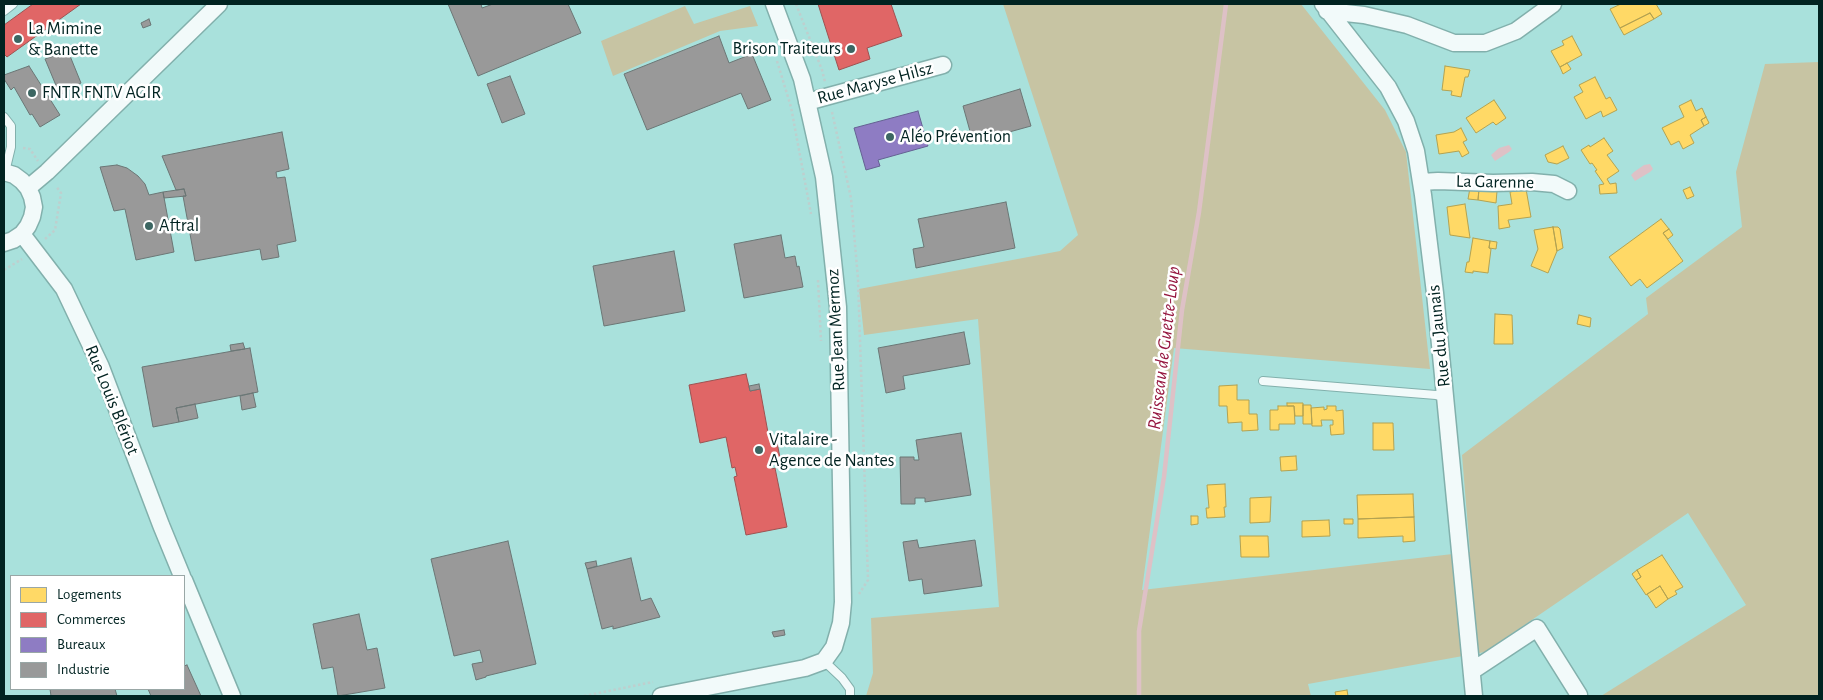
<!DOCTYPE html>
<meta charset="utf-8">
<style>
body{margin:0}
#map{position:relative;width:1823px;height:700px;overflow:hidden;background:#a9e1dc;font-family:"Alegreya Sans",sans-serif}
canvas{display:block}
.frame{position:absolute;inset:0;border:5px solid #012321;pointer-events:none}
.legend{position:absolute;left:10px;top:575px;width:175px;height:115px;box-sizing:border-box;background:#fff;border:1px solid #99a7a6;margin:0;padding:6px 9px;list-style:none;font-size:15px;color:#012321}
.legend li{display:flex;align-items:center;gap:10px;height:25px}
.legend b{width:25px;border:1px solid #99a7a6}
</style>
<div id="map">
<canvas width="1823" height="700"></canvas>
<div class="frame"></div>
<ul class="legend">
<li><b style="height:14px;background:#ffd966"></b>Logements</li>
<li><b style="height:14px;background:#e06666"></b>Commerces</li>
<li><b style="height:14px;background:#8e7cc3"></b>Bureaux</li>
<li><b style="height:14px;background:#999"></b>Industrie</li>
</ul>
</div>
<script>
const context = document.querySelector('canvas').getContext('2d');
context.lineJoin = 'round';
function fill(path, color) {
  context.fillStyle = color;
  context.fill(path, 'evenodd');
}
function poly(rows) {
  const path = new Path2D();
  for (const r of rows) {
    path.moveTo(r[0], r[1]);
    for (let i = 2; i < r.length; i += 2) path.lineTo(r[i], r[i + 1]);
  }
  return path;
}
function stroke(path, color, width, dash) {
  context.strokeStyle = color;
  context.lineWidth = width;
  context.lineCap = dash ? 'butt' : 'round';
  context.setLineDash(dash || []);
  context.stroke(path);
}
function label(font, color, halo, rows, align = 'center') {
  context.font = font + ' "Alegreya Sans",sans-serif';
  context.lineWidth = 5;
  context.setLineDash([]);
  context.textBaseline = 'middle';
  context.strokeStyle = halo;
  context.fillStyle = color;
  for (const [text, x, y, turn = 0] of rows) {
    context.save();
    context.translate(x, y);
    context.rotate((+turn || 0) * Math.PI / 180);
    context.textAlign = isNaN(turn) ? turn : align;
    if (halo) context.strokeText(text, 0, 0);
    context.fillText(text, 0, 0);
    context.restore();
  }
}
const green = poly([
 [1003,4,1301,4,1385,110,1406,152,1430,369,1174,348,1142,590,1470,552,1462,455,1648,314,1646,298,1742,227,1736,172,1765,64,1819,62,1819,696,1601,696,1746,605,1688,513,1485,652,1308,684,1311,696,866,696,873,673,871,618,999,607,978,319,864,335,859,289,1060,251,1078,235],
 [685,6,694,24,750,6,758,26,720,31,613,76,601,41]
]);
const water = poly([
 [1509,145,1512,149,1509,152,1495,161,1491,155,1499,148],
 [1650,164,1653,169,1650,172,1635,181,1631,175,1634,172,1644,165]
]);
const homes = poly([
 [1621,4,1656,4,1662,14,1654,19,1650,13,1620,28,1610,9,1621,4],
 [1650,13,1654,19,1624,35,1620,28,1650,13],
 [1572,36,1582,55,1560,67,1551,51,1564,45,1562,41,1572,36],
 [1567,63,1571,69,1563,74,1560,67,1567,63],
 [1445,66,1470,70,1468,77,1465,77,1461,97,1451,95,1452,91,1442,90,1445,66],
 [1595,77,1606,99,1610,97,1617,110,1603,117,1601,111,1586,119,1574,97,1583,92,1579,85,1595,77],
 [1494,100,1506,118,1496,125,1493,122,1476,133,1466,118,1494,100],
 [1691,100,1696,111,1702,108,1706,117,1701,120,1704,126,1690,135,1694,143,1683,149,1679,141,1671,145,1662,128,1684,117,1679,106,1691,100],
 [1706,117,1709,123,1704,126,1701,120,1706,117],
 [1461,128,1467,140,1463,142,1469,153,1462,157,1459,151,1439,154,1436,135,1454,132,1461,128],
 [1604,138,1613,151,1607,155,1619,171,1607,179,1610,184,1616,183,1617,193,1600,194,1599,185,1604,184,1595,171,1597,170,1592,163,1590,164,1581,150,1589,145,1590,147,1604,138],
 [1563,146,1569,158,1557,164,1548,162,1545,155,1563,146],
 [1690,187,1694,196,1687,199,1683,190,1690,187],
 [1470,188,1479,189,1478,200,1468,199,1470,188],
 [1479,189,1497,191,1496,203,1478,200,1479,189],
 [1526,189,1531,217,1508,220,1510,227,1499,229,1498,206,1512,204,1510,192,1526,189],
 [1465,204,1470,238,1450,235,1447,207,1465,204],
 [1661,219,1669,229,1663,233,1683,261,1647,288,1640,279,1631,286,1609,257,1661,219],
 [1553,227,1558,227,1560,229,1563,248,1557,251,1553,227],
 [1553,227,1557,251,1548,273,1531,266,1538,249,1534,230,1553,227],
 [1669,229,1673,235,1668,239,1663,233,1669,229],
 [1473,238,1490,241,1489,248,1491,249,1488,273,1473,271,1473,273,1465,272,1467,262,1469,262,1473,238],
 [1490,241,1497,242,1496,249,1489,248,1490,241],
 [1495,314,1512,315,1513,344,1494,344,1495,314],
 [1579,315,1591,318,1590,327,1577,324,1579,315],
 [1237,385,1237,400,1249,400,1249,414,1257,414,1258,430,1242,431,1242,422,1228,423,1227,406,1219,406,1219,386,1237,385],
 [1287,403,1303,403,1303,416,1295,416,1294,406,1287,406,1287,403],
 [1303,405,1311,405,1312,424,1303,424,1303,405],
 [1278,406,1294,406,1295,424,1279,424,1279,430,1270,430,1270,410,1278,410,1278,406],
 [1327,406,1336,406,1336,411,1343,410,1344,434,1331,435,1330,425,1333,425,1333,420,1321,420,1322,426,1312,426,1311,408,1324,407,1324,410,1327,409,1327,406],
 [1373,423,1393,423,1394,450,1373,450,1373,423],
 [1296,456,1297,470,1281,471,1280,457,1296,456],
 [1225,484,1226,507,1224,507,1225,517,1207,518,1206,508,1209,508,1207,485,1225,484],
 [1413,494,1414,517,1358,519,1357,495,1413,494],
 [1271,497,1270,522,1250,523,1250,498,1271,497],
 [1191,516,1198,516,1198,524,1191,525,1191,516],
 [1414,517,1415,541,1403,542,1403,536,1358,538,1358,519,1414,517],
 [1344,519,1353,519,1353,524,1344,524,1344,519],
 [1329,520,1330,536,1302,537,1302,521,1329,520],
 [1240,536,1268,536,1269,557,1241,557,1240,536],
 [1662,555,1683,587,1675,591,1677,594,1668,599,1660,586,1646,595,1636,580,1641,577,1637,570,1662,555],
 [1637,570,1641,577,1636,580,1632,574,1637,570],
 [1660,586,1668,599,1656,608,1647,594,1660,586],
 [1347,690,1348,696,1336,696,1335,692,1347,690]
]);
const shops = poly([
 [33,4,81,4,7,57,4,54,4,25,33,4],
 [818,4,891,4,902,36,867,48,870,59,839,70,818,4],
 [746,374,750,391,760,389,769,438,776,437,780,458,770,460,772,469,775,468,787,527,746,535,734,477,737,476,735,467,732,468,726,437,700,443,689,385,746,374]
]);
const offices = poly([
 [918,111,928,146,878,160,880,166,866,170,854,128,918,111]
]);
const industry = poly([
 [448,4,481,4,482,8,493,4,568,4,581,33,478,76,448,4],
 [149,19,151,25,143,28,141,23,149,19],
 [719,36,729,63,752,54,771,100,748,109,741,93,647,130,624,74,719,36],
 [68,51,81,83,60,95,45,59,68,51],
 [29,66,60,115,40,127,32,114,30,115,14,87,11,90,4,79,4,75,29,66],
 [510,76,525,114,502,123,487,84,510,76],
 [1020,89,1031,126,973,142,963,106,1020,89],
 [282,132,289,169,276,172,277,178,285,177,296,241,277,245,279,257,262,260,260,249,195,261,183,196,186,196,184,189,176,190,162,156,282,132],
 [117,165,127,168,138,176,145,184,149,195,163,192,174,252,136,260,125,209,114,211,100,167,117,165],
 [184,189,186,196,164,198,163,192,184,189],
 [1006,202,1015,248,916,268,913,249,924,247,918,219,1006,202],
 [781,235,785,258,795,256,797,267,799,266,803,287,744,298,734,244,781,235],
 [674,251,685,311,604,326,593,266,674,251],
 [964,332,970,364,903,376,905,389,886,393,878,348,964,332],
 [243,343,245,349,231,351,230,345,243,343],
 [250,348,258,392,176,408,179,422,153,427,142,367,250,348],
 [759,384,760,389,750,391,749,386,759,384],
 [253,393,256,407,242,410,240,396,253,393],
 [195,404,198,418,179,422,176,408,195,404],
 [961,433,971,495,925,502,925,498,915,498,915,504,901,504,900,457,914,457,914,460,919,460,916,440,961,433],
 [917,540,919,548,975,540,982,586,924,594,922,579,909,581,903,542,917,540],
 [508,541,536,664,486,676,486,677,476,680,472,664,483,662,480,650,454,656,431,559,508,541],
 [631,558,641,601,651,598,660,617,613,629,613,626,602,629,587,569,631,558],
 [596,561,597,566,587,569,585,563,596,561],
 [359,614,367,650,377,648,385,688,338,696,333,667,322,669,313,624,359,614],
 [784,630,785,635,774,637,772,632,784,630],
 [187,665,201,696,151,696,148,689,184,689,184,666,187,665],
 [50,689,115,689,117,696,51,696,50,689]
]);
const stream = poly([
 [1139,696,1139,631,1164,477,1182,310,1199,212,1226,4]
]);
const path = poly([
 [796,4,822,70,825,82],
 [777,61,791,107,811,214],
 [832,112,851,198,858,279,868,580,859,594],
 [23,148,30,149,38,161],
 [45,239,55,230,61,193,56,186],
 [4,270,22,259],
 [818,280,821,341],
 [584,696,653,682]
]);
const service = poly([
 [4,11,13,4],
 [4,117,11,126,11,147,5,172],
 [1263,381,1436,395,1445,397],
 [824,661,842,678,850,689,850,696]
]);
const minor = poly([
 [1323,4,1388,87,1406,121,1416,151,1423,195,1435,293,1474,696],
 [1327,11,1364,15,1407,25,1454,43,1485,43,1516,31,1553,4],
 [807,102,943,65],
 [4,172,14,175,22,181,28,188,32,197,34,207,32,217,28,226,22,234,13,240,4,243],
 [1421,182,1438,181,1493,183,1532,182,1554,184,1568,191],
 [28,188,47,172,219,4],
 [22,234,64,289,101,367,161,525,182,576],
 [184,580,232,696],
 [1472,671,1537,628,1579,695],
 [661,696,805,668,824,661,834,647,841,623,843,602,838,307,824,177,802,79,774,4]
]);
const markers = [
 [18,39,5,"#3c6662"],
 [851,49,5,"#3c6662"],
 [32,93,5,"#3c6662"],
 [890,137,5,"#3c6662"],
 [149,226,5,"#3c6662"],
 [759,450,5,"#3c6662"]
];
const poiNames = [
 ["La Mimine",28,29],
 ["& Banette",28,50],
 ["Brison Traiteurs",841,49,"right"],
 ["FNTR FNTV AGIR",42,93],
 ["Aléo Prévention",900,137],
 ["Aftral",159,226],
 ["Vitalaire -",769,440],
 ["Agence de Nantes",769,461]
];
const streetNames = [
 ["Rue Maryse Hilsz",875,83,-15],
 ["La Garenne",1495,182,1],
 ["Rue Jean Mermoz",836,330,-93],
 ["Rue du Jaunais",1439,336,-96],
 ["Rue Louis Blériot",112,400,68]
];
const waterNames = [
 ["Ruisseau de Guette-Loup",1164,348,-83]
];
fill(green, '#c7c4a3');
fill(water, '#dec1c6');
fill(homes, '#ffd966');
stroke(homes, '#b3a251', 1);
fill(shops, '#e06666');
stroke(shops, '#9d5251', 1);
fill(offices, '#8e7cc3');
stroke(offices, '#646192', 1);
fill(industry, '#999');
stroke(industry, '#6b7675', 1);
stroke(stream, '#dec1c6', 4.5);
stroke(service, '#82b0ac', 10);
stroke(minor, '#82b0ac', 19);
stroke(path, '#becfce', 2.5, [2.5, 2.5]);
stroke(service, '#f2fafa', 8);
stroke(minor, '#f2fafa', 16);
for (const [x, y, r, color] of markers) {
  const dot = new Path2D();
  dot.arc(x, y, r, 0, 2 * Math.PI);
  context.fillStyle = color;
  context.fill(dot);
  stroke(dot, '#fff', 2);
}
label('18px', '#012321', '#fff', poiNames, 'left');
label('18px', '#012321', '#fff', streetNames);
label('italic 19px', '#95163f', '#fff', waterNames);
</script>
